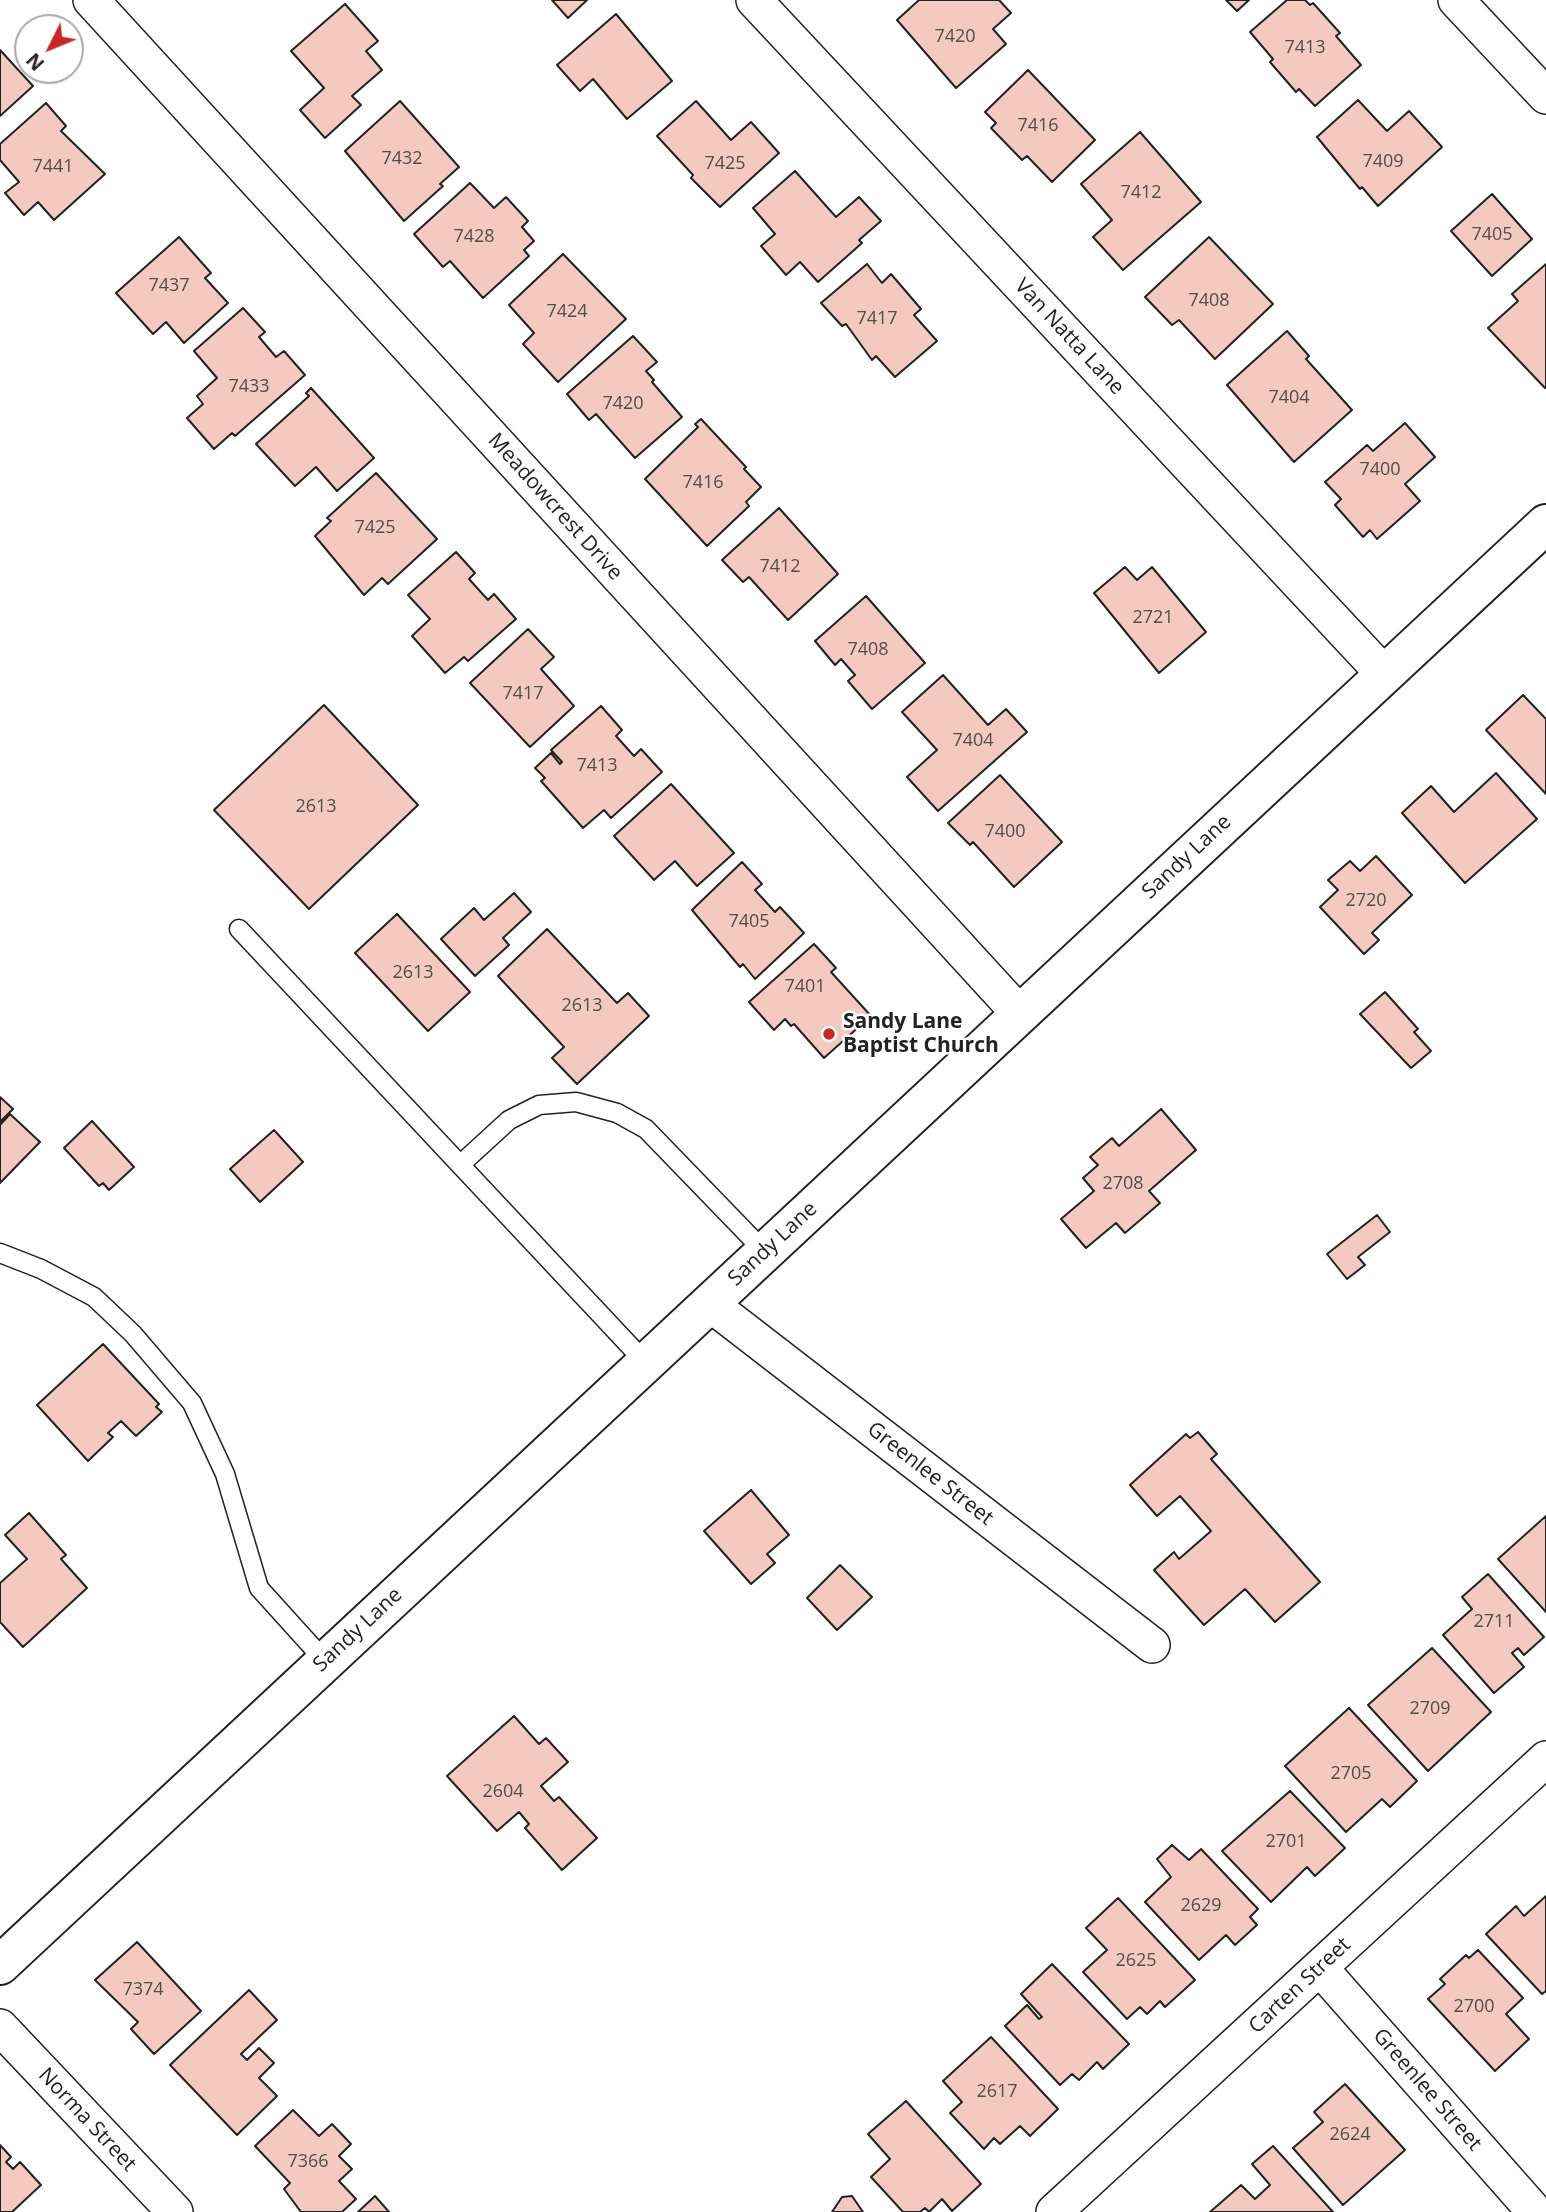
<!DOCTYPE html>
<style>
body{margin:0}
#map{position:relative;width:1546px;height:2212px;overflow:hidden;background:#fff;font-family:"Open Sans",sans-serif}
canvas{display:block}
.north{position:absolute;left:14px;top:14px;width:70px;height:70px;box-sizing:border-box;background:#fff;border:2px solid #a7a7a7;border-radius:50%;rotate:227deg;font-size:19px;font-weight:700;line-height:28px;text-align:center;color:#222}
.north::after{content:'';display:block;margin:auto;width:24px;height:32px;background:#c62828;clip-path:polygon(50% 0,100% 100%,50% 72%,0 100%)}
</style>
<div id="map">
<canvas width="1546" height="2212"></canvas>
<div class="north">N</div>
</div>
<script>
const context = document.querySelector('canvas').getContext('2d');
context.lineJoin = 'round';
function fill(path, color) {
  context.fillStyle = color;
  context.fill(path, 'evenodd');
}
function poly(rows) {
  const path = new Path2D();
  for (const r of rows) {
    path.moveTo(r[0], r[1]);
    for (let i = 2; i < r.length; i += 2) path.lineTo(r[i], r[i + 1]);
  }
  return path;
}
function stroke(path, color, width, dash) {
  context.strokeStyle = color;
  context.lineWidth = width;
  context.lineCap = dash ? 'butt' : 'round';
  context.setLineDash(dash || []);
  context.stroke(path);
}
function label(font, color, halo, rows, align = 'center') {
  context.font = font + ' "Open Sans",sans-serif';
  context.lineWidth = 5;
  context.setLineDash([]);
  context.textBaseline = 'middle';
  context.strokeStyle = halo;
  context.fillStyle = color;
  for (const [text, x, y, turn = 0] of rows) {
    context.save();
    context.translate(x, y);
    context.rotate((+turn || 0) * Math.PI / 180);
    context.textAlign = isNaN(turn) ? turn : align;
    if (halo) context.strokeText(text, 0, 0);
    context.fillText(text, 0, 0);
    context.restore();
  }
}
const building = poly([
 [552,0,587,0,568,18,552,0],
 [919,0,999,0,1011,13,993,29,1006,44,956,88,897,20,919,0],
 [1226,0,1249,0,1237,11,1226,0],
 [1287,0,1305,0,1310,5,1313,3,1340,33,1336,36,1361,65,1315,106,1299,89,1296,92,1270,62,1273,59,1250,32,1287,0],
 [345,4,378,41,366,51,382,70,352,96,361,105,325,138,300,110,324,88,291,51,345,4],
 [616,14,672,81,627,119,593,79,580,91,557,65,616,14],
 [0,50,33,86,0,116,0,50],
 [1028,70,1095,140,1052,182,1027,156,1022,160,991,128,996,123,985,112,1028,70],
 [1358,100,1387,131,1409,111,1442,147,1378,206,1362,187,1360,189,1317,137,1358,100],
 [400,101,459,167,440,184,443,186,404,221,345,151,400,101],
 [696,101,731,140,751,122,779,153,720,207,691,178,693,175,657,136,696,101],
 [46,103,66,126,61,131,105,174,54,220,38,202,24,215,5,193,19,182,0,160,0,144,46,103],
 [1140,132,1201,202,1123,270,1093,237,1112,220,1081,184,1140,132],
 [795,171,836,217,859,197,881,221,859,240,862,243,818,282,800,262,786,275,761,246,775,234,753,208,795,171],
 [470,183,494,208,506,197,528,221,522,227,534,241,524,250,529,256,483,298,450,261,443,267,414,234,470,183],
 [1492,194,1532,239,1492,276,1451,231,1492,194],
 [179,237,211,273,205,278,228,303,184,343,166,322,153,334,116,293,179,237],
 [1209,237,1273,304,1215,359,1179,320,1172,325,1145,297,1209,237],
 [563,254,626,319,558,382,523,344,534,333,509,305,563,254],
 [867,264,882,283,891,274,921,309,914,315,937,341,895,377,876,356,872,360,846,324,842,326,821,303,867,264],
 [1546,264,1546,387,1545,388,1488,328,1518,301,1512,294,1546,264],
 [243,308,265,332,259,337,276,357,284,351,305,375,235,436,232,433,214,449,187,418,203,404,197,396,217,378,194,351,243,308],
 [1287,331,1309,356,1306,359,1352,410,1294,462,1227,385,1287,331],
 [633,336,657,362,646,371,654,380,652,382,682,417,635,458,596,414,589,420,567,394,633,336],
 [311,388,374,458,337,491,316,467,295,486,256,444,309,396,306,393,311,388],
 [701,419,746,467,744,469,761,487,746,502,749,506,707,546,645,479,698,427,695,424,701,419],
 [1405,423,1435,457,1405,484,1420,501,1377,539,1370,530,1363,537,1335,505,1341,499,1325,482,1367,445,1373,451,1405,423],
 [376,473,437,539,388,584,382,578,364,595,315,536,331,521,327,518,376,473],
 [779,508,838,574,788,620,749,577,743,582,722,560,779,508],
 [456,552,475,573,469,579,488,600,494,594,516,619,468,661,464,657,445,673,412,636,430,619,408,595,456,552],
 [1125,567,1137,580,1152,567,1206,632,1159,673,1094,593,1125,567],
 [866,596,925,663,872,709,848,681,855,675,841,659,835,665,815,641,866,596],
 [528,629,554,657,541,669,574,706,530,747,470,683,528,629],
 [943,675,988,725,1006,709,1027,732,938,811,907,777,937,750,902,712,943,675],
 [1523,695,1546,719,1546,794,1486,730,1523,695],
 [324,705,418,805,309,909,214,810,324,705],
 [601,706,622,730,616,736,634,756,641,749,662,772,611,818,604,810,583,828,541,781,545,778,535,768,551,753,560,764,562,762,551,750,601,706],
 [1496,773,1537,819,1465,883,1402,813,1431,786,1454,812,1496,773],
 [1000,775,1062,842,1014,887,973,842,970,845,948,823,1000,775],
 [671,784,734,853,697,886,675,861,654,880,614,836,671,784],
 [1376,856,1412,895,1372,933,1379,940,1364,954,1320,907,1338,890,1328,880,1350,861,1360,871,1376,856],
 [742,862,762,884,755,890,775,912,780,907,804,933,755,979,743,964,740,967,692,910,742,862],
 [514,893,531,912,503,938,509,945,475,976,441,939,474,908,484,920,514,893],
 [397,914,470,992,428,1031,355,953,397,914],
 [547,929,617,1003,628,993,649,1016,577,1084,552,1058,564,1047,498,976,547,929],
 [814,944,836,968,831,972,871,1016,824,1058,794,1024,791,1026,785,1019,774,1030,749,1002,814,944],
 [1385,992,1418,1029,1414,1032,1431,1051,1411,1068,1360,1014,1385,992],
 [0,1097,13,1109,0,1122,0,1097],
 [1161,1109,1196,1150,1149,1191,1160,1203,1125,1233,1116,1223,1086,1248,1061,1219,1094,1191,1083,1178,1098,1165,1090,1157,1112,1138,1119,1146,1161,1109],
 [10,1114,40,1142,0,1183,0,1125,10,1114],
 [92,1121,134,1167,109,1190,103,1183,99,1186,64,1148,92,1121],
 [274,1130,303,1162,260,1202,230,1169,274,1130],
 [1377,1215,1390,1232,1358,1257,1365,1265,1347,1279,1327,1254,1377,1215],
 [103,1344,159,1404,156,1407,162,1412,136,1436,121,1421,108,1433,113,1437,88,1461,37,1405,103,1344],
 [1198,1432,1217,1454,1211,1459,1320,1582,1275,1622,1245,1589,1204,1625,1154,1570,1174,1552,1179,1559,1211,1531,1180,1496,1157,1516,1130,1485,1186,1434,1190,1438,1198,1432],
 [751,1490,789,1535,767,1554,775,1563,751,1584,704,1531,751,1490],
 [29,1513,66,1555,61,1559,87,1588,23,1647,0,1622,0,1583,27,1559,5,1535,29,1513],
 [1546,1516,1546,1612,1498,1559,1546,1516],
 [840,1565,872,1597,837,1630,807,1598,840,1565],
 [1488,1574,1544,1637,1524,1655,1518,1648,1512,1653,1524,1667,1494,1693,1443,1635,1472,1609,1462,1597,1488,1574],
 [1432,1648,1491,1712,1428,1771,1368,1705,1432,1648],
 [1349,1708,1417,1781,1390,1807,1382,1799,1346,1832,1285,1766,1349,1708],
 [514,1716,539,1744,546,1738,568,1762,541,1786,554,1801,559,1797,597,1838,562,1870,525,1828,529,1824,519,1812,497,1831,447,1776,514,1716],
 [1290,1791,1345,1848,1315,1876,1307,1867,1271,1902,1222,1851,1290,1791],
 [1172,1845,1189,1860,1201,1849,1258,1909,1250,1917,1257,1925,1235,1945,1226,1935,1199,1960,1145,1902,1171,1877,1157,1859,1172,1845],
 [1546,1896,1546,1991,1542,1994,1486,1934,1516,1906,1524,1916,1546,1896],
 [1118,1898,1195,1980,1165,2007,1160,2001,1147,2014,1140,2007,1127,2019,1083,1972,1107,1950,1086,1928,1118,1898],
 [137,1942,201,2011,154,2054,131,2029,138,2022,95,1980,137,1942],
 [1478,1950,1523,1998,1506,2014,1529,2039,1495,2071,1428,1999,1445,1984,1440,1979,1466,1955,1469,1958,1478,1950],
 [1052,1964,1129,2044,1103,2069,1097,2062,1079,2080,1072,2074,1060,2085,1005,2026,1027,2005,1039,2019,1042,2017,1021,1994,1052,1964],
 [249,1990,277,2020,241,2054,247,2060,259,2048,274,2063,259,2078,277,2096,237,2135,170,2065,249,1990],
 [991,2037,1058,2109,1030,2136,1020,2126,1000,2144,994,2138,984,2149,950,2113,962,2102,943,2081,991,2037],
 [1345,2084,1405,2150,1343,2205,1293,2148,1323,2122,1314,2112,1345,2084],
 [906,2101,981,2184,952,2211,942,2199,929,2212,925,2208,920,2212,903,2212,871,2177,890,2159,868,2134,906,2101],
 [293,2110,319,2136,332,2124,351,2144,339,2156,352,2169,339,2181,356,2199,342,2212,301,2212,284,2189,290,2183,255,2146,293,2110],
 [0,2145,11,2157,6,2162,13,2169,20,2162,41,2185,12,2212,0,2212,0,2145],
 [1273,2146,1333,2212,1210,2212,1241,2185,1255,2199,1270,2185,1252,2164,1273,2146],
 [375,2196,389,2212,358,2212,375,2196],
 [852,2196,863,2212,832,2212,842,2197,852,2196]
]);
const lane = poly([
 [239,929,645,1362],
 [461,1164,509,1120,539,1105,576,1102,617,1113,646,1129,764,1251],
 [0,1253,41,1269,94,1297,133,1334,192,1403,225,1474,259,1588,325,1661]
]);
const street = poly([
 [91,0,1019,1013],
 [754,0,1384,674],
 [1456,0,1546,96],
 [709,1303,1152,1645],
 [1320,1968,1535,2212],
 [0,2027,175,2212],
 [1054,2212,1546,1759]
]);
const secondary = poly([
 [0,1965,1546,524]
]);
const markers = [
 [829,1034,7,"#c62828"]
];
const numberNames = [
 ["7420",955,37],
 ["7413",1305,48],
 ["7416",1038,126],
 ["7432",402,159],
 ["7409",1383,162],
 ["7425",725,164],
 ["7441",53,167],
 ["7412",1141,193],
 ["7405",1492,235],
 ["7428",474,237],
 ["7437",169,286],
 ["7408",1209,301],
 ["7424",567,312],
 ["7417",877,319],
 ["7433",249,387],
 ["7404",1289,398],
 ["7420",623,404],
 ["7400",1380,470],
 ["7416",703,483],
 ["7425",375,528],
 ["7412",780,567],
 ["2721",1153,618],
 ["7408",868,650],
 ["7417",523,694],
 ["7404",973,741],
 ["7413",597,766],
 ["2613",316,807],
 ["7400",1005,832],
 ["2720",1366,901],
 ["7405",749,922],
 ["2613",413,973],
 ["7401",805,987],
 ["2613",582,1006],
 ["2708",1123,1184],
 ["2711",1494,1622],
 ["2709",1430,1709],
 ["2705",1351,1774],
 ["2604",503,1792],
 ["2701",1286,1842],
 ["2629",1201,1906],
 ["2625",1136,1961],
 ["7374",143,1990],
 ["2700",1474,2007],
 ["2617",997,2092],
 ["2624",1350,2135],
 ["7366",308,2162]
];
const streetNames = [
 ["Van Natta Lane",1069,337,47],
 ["Meadowcrest Drive",555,507,48],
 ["Sandy Lane",1187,857,-43],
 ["Sandy Lane",773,1244,-43],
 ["Greenlee Street",930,1474,38],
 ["Sandy Lane",358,1630,-43],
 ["Carten Street",1300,1986,-43],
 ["Greenlee Street",1427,2090,49],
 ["Norma Street",87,2120,47]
];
const poiNames = [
 ["Sandy Lane",843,1022],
 ["Baptist Church",843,1046]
];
fill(building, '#f3c9c0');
stroke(building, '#222', 2);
stroke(lane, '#222', 21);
stroke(street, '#222', 38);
stroke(secondary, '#222', 42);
stroke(lane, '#fff', 18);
stroke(street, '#fff', 35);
stroke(secondary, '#fff', 38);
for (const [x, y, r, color] of markers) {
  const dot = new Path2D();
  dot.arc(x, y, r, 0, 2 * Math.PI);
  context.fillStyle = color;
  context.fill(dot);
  stroke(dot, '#fff', 2.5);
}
label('18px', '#564c4a', null, numberNames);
label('21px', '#222', '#fff', streetNames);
label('bold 21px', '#222', '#fff', poiNames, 'left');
</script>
